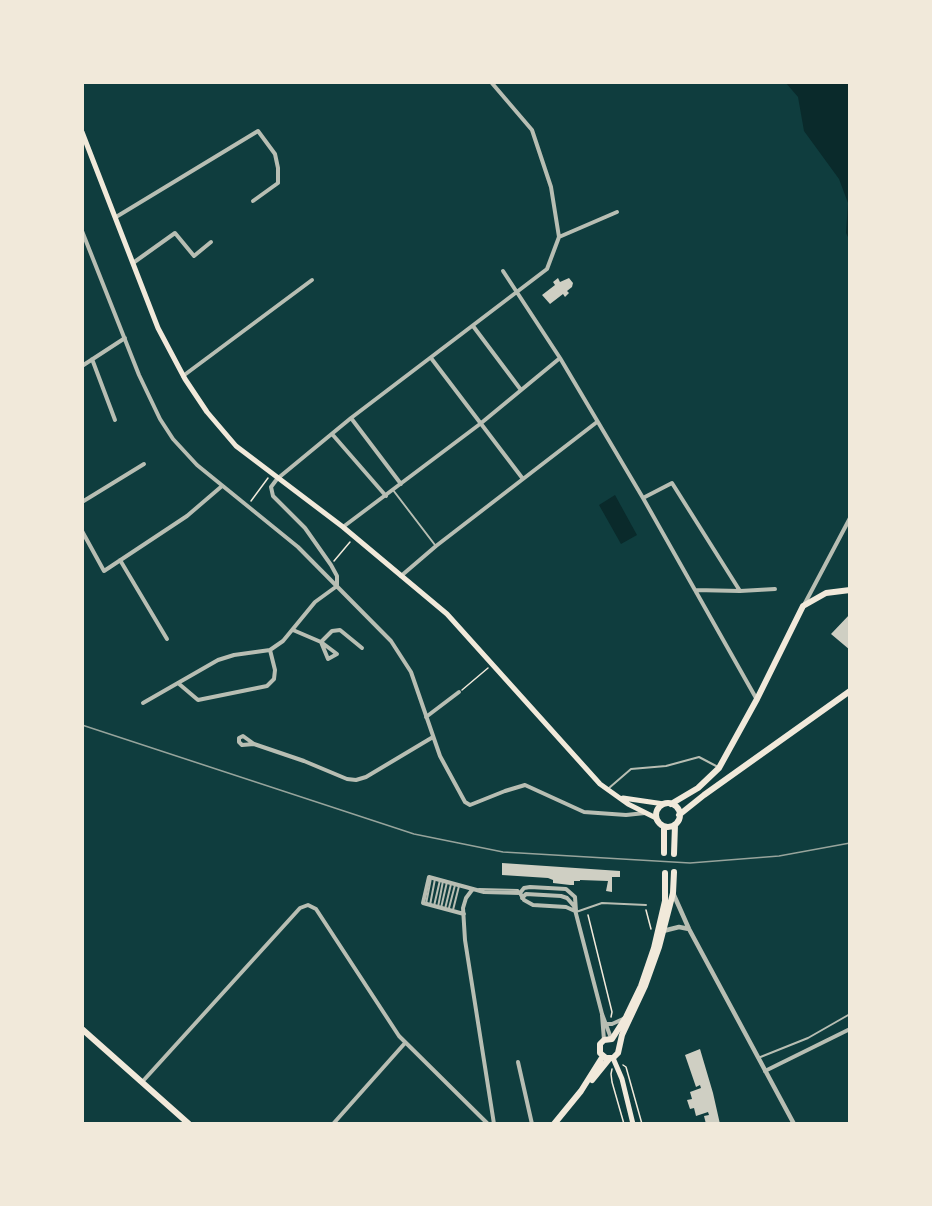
<!DOCTYPE html>
<style>
body{margin:0}
#map{position:relative;width:932px;height:1206px;overflow:hidden;background:#0f3d3e;font-family:"PT Sans",sans-serif}
canvas{display:block}
.frame{position:absolute;inset:0;border:84px solid #f1e9da;pointer-events:none}
</style>
<div id="map">
<canvas width="932" height="1206"></canvas>
<div class="frame"></div>
</div>
<script>
const context = document.querySelector('canvas').getContext('2d');
context.lineJoin = 'round';
function fill(path, color) {
  context.fillStyle = color;
  context.fill(path, 'evenodd');
}
function poly(rows) {
  const path = new Path2D();
  for (const r of rows) {
    if (r.length === 3) {
      path.moveTo(r[0] + r[2], r[1]);
      path.arc(r[0], r[1], r[2], 0, 2 * Math.PI);
      continue;
    }
    path.moveTo(r[0], r[1]);
    for (let i = 2; i < r.length; i += 2) path.lineTo(r[i], r[i + 1]);
  }
  return path;
}
function stroke(path, color, width, dash) {
  context.strokeStyle = color;
  context.lineWidth = width;
  context.lineCap = dash ? 'butt' : 'round';
  context.setLineDash(dash || []);
  context.stroke(path);
}
const water = poly([
 [786,83,849,83,849,239,846,233,848,203,839,179,804,131,798,97],
 [615,495,637,535,621,544,599,505]
]);
const building = poly([
 [558,278,560,282,569,278,573,283,572,287,567,291,569,293,565,297,563,294,550,304,542,295,555,285,553,282],
 [850,614,850,650,831,634],
 [502,863,620,871,620,877,612,877,612,892,606,891,608,881,580,880,580,881,574,881,574,885,570,885,553,883,553,880,548,878,502,875],
 [700,1049,713,1093,720,1124,706,1124,704,1116,709,1115,708,1112,696,1116,694,1108,690,1109,687,1100,692,1099,690,1092,701,1088,700,1085,696,1087,685,1055]
]);
const path = poly([
 [251,501,268,478],
 [334,561,350,542],
 [462,690,488,668],
 [646,910,651,929],
 [588,915,612,1012,611,1017],
 [623,1065,626,1067,642,1124],
 [612,1069,611,1074,612,1082,624,1124]
]);
const service = poly([
 [393,490,435,545],
 [609,788,631,769,666,766,699,757,718,767],
 [479,889,518,890,520,893],
 [426,904,431,878],
 [430,905,435,879],
 [434,906,440,880],
 [438,907,443,881],
 [441,908,447,882],
 [449,908,455,885],
 [445,909,451,884],
 [453,910,459,886],
 [576,912,602,903,646,905],
 [758,1058,808,1038,850,1014]
]);
const minor = poly([
 [116,217,258,131,275,154,278,168,278,183,253,201],
 [82,231,139,375,160,419,173,439,197,465,298,547,391,641,411,672,440,756,465,802,470,805,505,791,525,785,584,812,626,815,645,813],
 [559,237,617,212],
 [133,263,175,233,194,256,211,242],
 [503,271,560,358,643,498,756,698],
 [473,326,521,390],
 [431,358,523,479],
 [92,359,115,420],
 [82,366,125,338],
 [183,376,312,280],
 [351,418,401,484],
 [332,434,386,496],
 [643,498,672,483,740,591],
 [82,502,144,464],
 [343,527,480,424,560,358],
 [82,531,104,571,187,516,222,486],
 [120,560,167,639],
 [401,576,436,546,597,422],
 [695,590,740,591,775,589],
 [804,605,850,518],
 [293,630,321,642,332,631,340,630,362,648],
 [321,642,337,654,328,659,321,642],
 [178,683,198,700,267,686,274,679,275,670,270,650],
 [143,703,218,660,234,655,270,650,283,641,315,602,337,586,337,576,331,565,305,528,273,496,271,487,277,479,351,418,547,269,559,237,551,187,532,130,491,82],
 [426,717,459,692],
 [254,744,242,745,239,742,239,738,243,736,254,744,304,761,347,779,356,780,366,777,433,737],
 [472,890,466,898,463,908,465,940,494,1124],
 [520,893,524,900,533,905,566,907,575,911],
 [522,898,526,894,561,896,567,898,574,906,602,1014,611,1038],
 [464,914,423,903,429,877,484,892,520,893,524,888,530,887,566,889,575,897,576,911],
 [602,1015,604,1040],
 [607,1024,612,1024,623,1019],
 [518,1062,532,1124],
 [765,1071,850,1029],
 [143,1081,300,908,308,905,316,909,399,1036,488,1124],
 [333,1124,405,1043]
]);
const tertiary = poly([
 [673,893,689,929,794,1124],
 [663,931,679,927,689,929]
]);
const secondary = poly([
 [82,132,158,328,185,379,207,412,236,446,343,527,447,614,600,784,628,804,656,818],
 [623,798,664,804],
 [613,1058,622,1079,633,1124]
]);
const primary = poly([
 [668,815,12],
 [671,804,698,788,719,768,757,699,803,606,826,593,850,590],
 [679,815,704,795,850,691],
 [664,827,664,853],
 [674,854,675,825],
 [665,873,665,901,654,948,641,986,626,1017,612,1039,604,1040,600,1044,600,1053,606,1058,613,1058,618,1053,622,1035,645,986,659,947,673,893,674,872],
 [82,1029,189,1124],
 [592,1080,609,1059],
 [554,1124,581,1091,603,1056]
]);
const rail = poly([
 [82,725,414,834,503,852,690,863,779,856,850,843]
]);
fill(water, '#0a2a2b');
fill(building, '#cfcfc3');
stroke(path, '#f1e9da', 1.5);
stroke(service, '#b8beb3', 2);
stroke(minor, '#b8beb3', 4);
stroke(tertiary, '#b8beb3', 4.5);
stroke(secondary, '#f1e9da', 5);
stroke(primary, '#f1e9da', 6);
stroke(rail, '#97a49c', 1.5);
</script>
